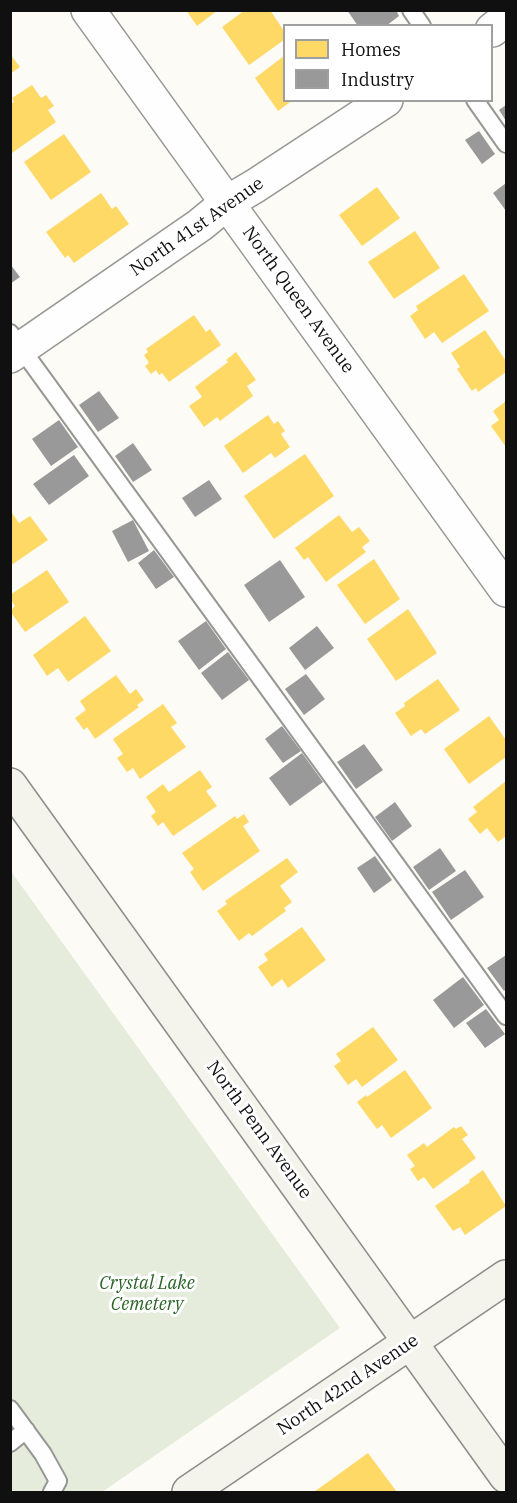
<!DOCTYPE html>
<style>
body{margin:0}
#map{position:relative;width:517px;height:1503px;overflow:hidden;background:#fcfbf6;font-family:"IBM Plex Serif",serif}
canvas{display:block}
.frame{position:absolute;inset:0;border:12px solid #101010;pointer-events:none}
.legend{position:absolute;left:283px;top:24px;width:210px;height:78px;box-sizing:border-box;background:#fff;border:2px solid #9f9f9f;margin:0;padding:8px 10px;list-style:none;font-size:18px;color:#101010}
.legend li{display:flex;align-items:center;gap:12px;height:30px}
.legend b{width:30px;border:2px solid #9f9f9f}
</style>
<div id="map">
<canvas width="517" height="1503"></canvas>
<div class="frame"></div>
<ul class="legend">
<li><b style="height:16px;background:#ffd966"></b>Homes</li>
<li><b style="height:16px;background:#999"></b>Industry</li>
</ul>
</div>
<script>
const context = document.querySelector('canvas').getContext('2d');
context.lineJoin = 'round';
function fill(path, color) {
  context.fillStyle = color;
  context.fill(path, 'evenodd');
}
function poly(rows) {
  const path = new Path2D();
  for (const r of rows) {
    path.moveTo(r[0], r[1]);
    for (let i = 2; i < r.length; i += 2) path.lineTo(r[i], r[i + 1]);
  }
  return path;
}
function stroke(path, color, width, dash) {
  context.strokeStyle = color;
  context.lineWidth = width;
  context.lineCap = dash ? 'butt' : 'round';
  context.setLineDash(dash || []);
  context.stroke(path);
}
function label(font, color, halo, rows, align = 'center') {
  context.font = font + ' "IBM Plex Serif",serif';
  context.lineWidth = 6;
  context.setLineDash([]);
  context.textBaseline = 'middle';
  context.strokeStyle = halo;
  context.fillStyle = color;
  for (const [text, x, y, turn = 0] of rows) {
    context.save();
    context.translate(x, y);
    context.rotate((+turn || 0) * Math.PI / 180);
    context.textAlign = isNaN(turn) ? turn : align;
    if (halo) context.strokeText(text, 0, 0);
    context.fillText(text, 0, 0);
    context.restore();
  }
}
const cemetery = poly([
 [10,870,340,1328,102,1492,11,1492]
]);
const homes = poly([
 [186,10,218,10,197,26],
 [245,10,270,10,284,31,284,40,249,65,222,27],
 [10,54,20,67,10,74],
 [284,56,284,100,293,100,278,111,255,78],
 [32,85,41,98,46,95,54,106,48,110,56,122,12,153,10,151,10,104,14,102,12,98],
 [64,134,91,172,51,200,24,162],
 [377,187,400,218,362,246,339,215],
 [101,193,112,209,116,206,129,224,74,263,68,255,65,258,46,232],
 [415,231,440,268,394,299,368,262],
 [464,274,489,311,442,343,434,332,425,339,410,316,418,310,416,306],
 [194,315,206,332,210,329,221,345,169,382,162,373,159,375,156,370,151,374,145,366,149,363,144,355,148,352,146,349],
 [485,330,506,361,506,372,478,392,476,388,472,391,457,369,460,367,451,353],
 [236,352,256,380,247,386,253,396,220,421,217,417,204,427,189,406,202,397,195,387,228,362,226,360],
 [506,401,506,447,491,426,499,420,493,411],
 [268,415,274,424,278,421,285,431,281,434,290,447,275,458,271,453,243,473,224,446],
 [305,454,334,496,274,539,244,496],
 [12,513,19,523,30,516,48,540,10,566],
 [339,515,352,532,359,527,370,541,362,547,366,552,326,582,308,557,304,560,295,548],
 [374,559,400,599,365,624,337,585],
 [47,570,69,602,25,632,10,611,15,606,10,599,10,595],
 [408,609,437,653,396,681,367,639],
 [85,616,111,651,68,682,58,668,47,676,33,655],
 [116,675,130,694,136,689,144,700,137,705,139,707,95,739,87,727,84,730,75,718,86,710,80,701],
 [438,679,460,710,425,734,421,729,411,736,395,713,405,706,404,703],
 [163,704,177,723,171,727,186,747,140,779,133,768,127,772,117,758,123,754,113,739],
 [489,716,506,740,506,757,469,784,444,749],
 [200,770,212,787,206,791,217,806,173,836,163,822,158,826,151,816,156,812,146,797,163,784,169,792],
 [506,781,506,836,498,842,487,828,480,834,468,819,477,812,473,807],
 [244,814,249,822,243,826,260,851,203,891,190,872,194,869,182,853,235,816,237,819],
 [287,858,298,872,280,886,292,902,284,908,286,911,252,936,249,933,239,941,217,911,227,904,225,901],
 [302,927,326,960,288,988,282,979,272,987,258,967,268,960,264,954],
 [373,1027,398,1060,362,1087,356,1079,348,1085,334,1066,341,1061,336,1054],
 [405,1070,432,1108,391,1138,382,1125,377,1129,357,1102,366,1095,367,1097],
 [461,1126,468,1135,462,1139,476,1158,433,1189,424,1177,418,1181,410,1169,415,1166,407,1155,424,1143,427,1147,454,1127,456,1129],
 [483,1170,506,1206,465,1235,460,1227,453,1231,435,1206,470,1182,469,1180],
 [368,1453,397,1492,314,1492]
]);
const industry = poly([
 [347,10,396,10,399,16,386,26,358,26],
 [506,105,506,121,499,110],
 [479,131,495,154,482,164,465,140],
 [506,183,506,211,493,193],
 [10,264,20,277,10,284],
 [99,391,119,418,98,432,79,405],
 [59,420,78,447,51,466,32,439],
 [133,443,152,470,133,482,115,456],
 [74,455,89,476,49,505,33,484],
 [209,480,222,499,195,517,182,498],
 [133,520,149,551,128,562,112,531],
 [154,550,174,577,156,589,138,563],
 [280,560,305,597,269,622,244,585],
 [206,621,226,649,199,670,178,641],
 [317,626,334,648,305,670,289,648],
 [228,652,249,680,222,700,201,673],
 [306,674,325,699,304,715,285,689],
 [282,726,301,751,283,763,265,739],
 [364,744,383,770,356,789,337,762],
 [302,753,323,782,290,806,269,778],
 [395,802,412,826,392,841,375,817],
 [440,848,456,871,429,890,413,867],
 [375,856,392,880,374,893,357,868],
 [465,870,484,897,451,920,432,892],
 [506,955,506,989,504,991,487,968],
 [463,977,484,1005,454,1028,433,1000],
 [486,1009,505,1034,485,1048,466,1023]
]);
const lane = poly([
 [411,10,422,26],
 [475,100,506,144],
 [10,333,506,1016],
 [10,1409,43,1454,58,1481,52,1492],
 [10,1443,26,1430]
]);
const street = poly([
 [88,10,506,590],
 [492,30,506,19],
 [10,356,200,225,228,202,255,186,386,100]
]);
const secondary = poly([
 [10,785,506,1476],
 [189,1492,506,1277]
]);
const streetNames = [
 ["North 41st Avenue",197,227,-35],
 ["North Queen Avenue",298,300,54],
 ["North Penn Avenue",259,1130,54],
 ["North 42nd Avenue",348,1385,-34]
];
const parkNames = [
 ["Crystal Lake",147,1284],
 ["Cemetery",147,1305]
];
fill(cemetery, '#e5ecdb');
fill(homes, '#ffd966');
fill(industry, '#999');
stroke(lane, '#969694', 20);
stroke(street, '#969694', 36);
stroke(secondary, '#8d8c8a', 36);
stroke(lane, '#fffefe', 16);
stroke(street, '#fffefe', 33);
stroke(secondary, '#f4f4ec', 33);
label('18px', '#101010', '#fff', streetNames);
label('italic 18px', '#296325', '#fff', parkNames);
</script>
